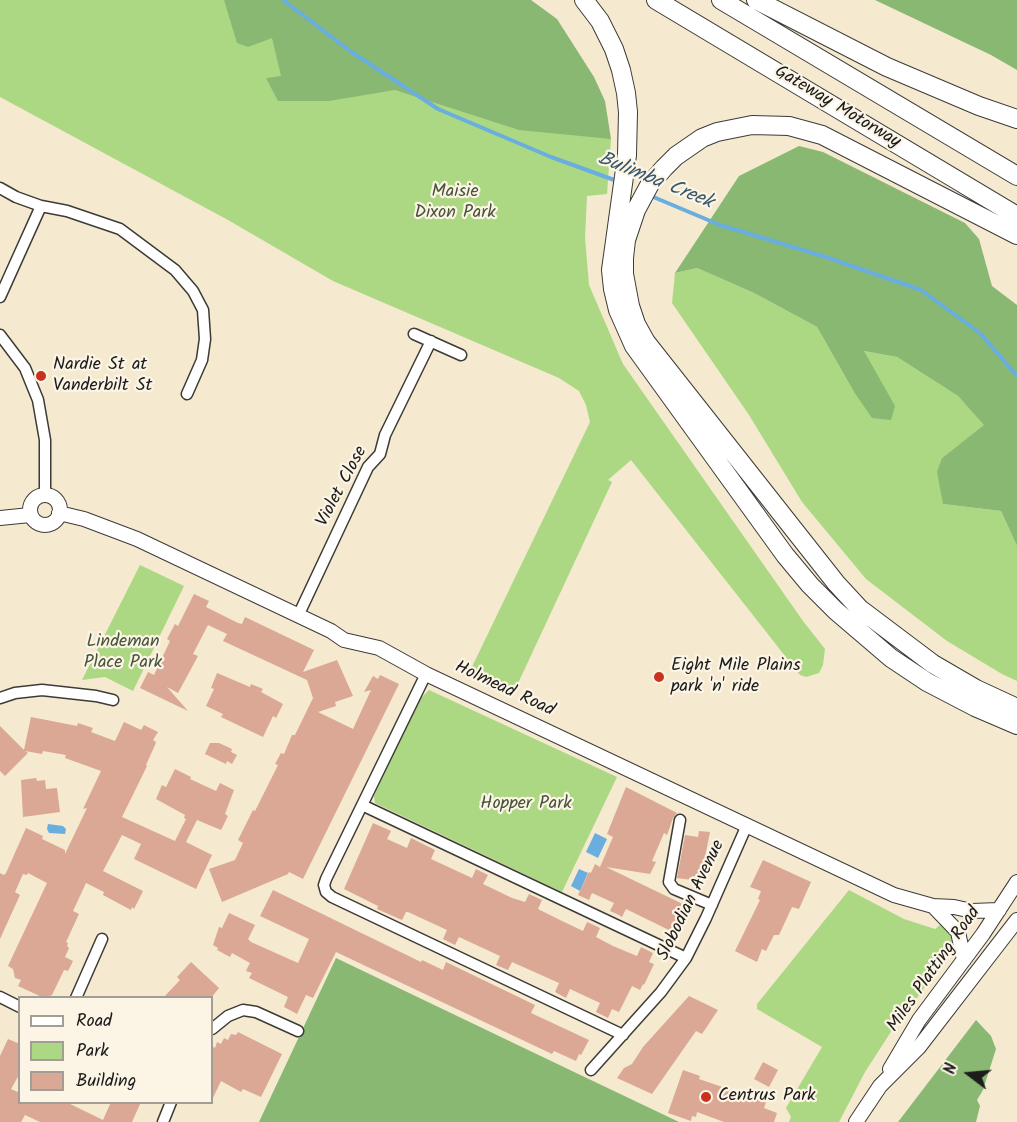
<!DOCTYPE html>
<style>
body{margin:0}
#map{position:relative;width:1017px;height:1122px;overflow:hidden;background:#f5e9d0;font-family:Kalam,sans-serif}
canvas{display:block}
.legend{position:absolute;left:18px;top:996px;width:195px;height:108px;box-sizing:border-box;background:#fcf5e5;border:2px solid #a29e95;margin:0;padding:8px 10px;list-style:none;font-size:18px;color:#1c1c1c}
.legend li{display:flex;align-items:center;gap:12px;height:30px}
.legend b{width:30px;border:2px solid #a29e95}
.north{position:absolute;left:939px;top:1044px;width:60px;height:60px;-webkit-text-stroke:4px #fcf5e5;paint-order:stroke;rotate:286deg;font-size:16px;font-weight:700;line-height:24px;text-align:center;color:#1c1c1c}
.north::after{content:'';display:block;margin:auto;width:21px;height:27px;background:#1c1c1c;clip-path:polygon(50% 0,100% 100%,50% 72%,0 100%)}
</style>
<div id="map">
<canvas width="1017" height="1122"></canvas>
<ul class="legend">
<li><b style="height:8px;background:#fff"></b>Road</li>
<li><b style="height:16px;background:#acd884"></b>Park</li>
<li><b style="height:16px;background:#daa894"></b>Building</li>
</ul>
<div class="north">N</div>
</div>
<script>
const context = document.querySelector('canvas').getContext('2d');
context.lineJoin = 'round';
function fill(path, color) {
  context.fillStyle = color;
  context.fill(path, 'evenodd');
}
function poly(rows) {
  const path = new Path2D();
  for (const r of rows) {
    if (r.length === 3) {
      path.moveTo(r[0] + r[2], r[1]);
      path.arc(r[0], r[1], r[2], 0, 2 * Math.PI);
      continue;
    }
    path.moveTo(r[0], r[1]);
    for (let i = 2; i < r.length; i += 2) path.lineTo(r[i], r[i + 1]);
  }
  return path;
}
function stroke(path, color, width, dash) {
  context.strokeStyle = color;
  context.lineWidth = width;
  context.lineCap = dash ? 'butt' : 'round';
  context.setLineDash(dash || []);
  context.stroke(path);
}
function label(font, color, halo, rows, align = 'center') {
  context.font = font + ' Kalam,sans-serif';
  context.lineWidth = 4.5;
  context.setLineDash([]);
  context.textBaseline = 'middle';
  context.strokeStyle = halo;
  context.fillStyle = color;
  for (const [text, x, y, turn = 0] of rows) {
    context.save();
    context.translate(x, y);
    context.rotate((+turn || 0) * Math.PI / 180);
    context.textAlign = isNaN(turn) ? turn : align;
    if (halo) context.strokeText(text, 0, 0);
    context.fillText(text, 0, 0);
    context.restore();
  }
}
const green = poly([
 [0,0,310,0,450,70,611,139,607,194,587,196,585,238,589,285,623,364,803,621,825,649,823,665,819,673,806,677,800,675,631,460,608,480,612,482,513,694,470,671,590,422,586,405,579,391,559,378,333,281,228,220,0,97],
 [697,268,754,293,817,327,854,392,864,351,897,357,958,396,985,425,942,458,943,504,1001,511,1017,546,1017,681,1002,674,947,641,866,579,802,502,749,415,672,303,675,273],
 [140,565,184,586,133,691,105,677,82,680],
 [429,690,617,777,562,892,375,803,374,796,418,701],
 [849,890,904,919,935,929,941,924,954,939,947,956,905,1015,896,1024,865,1072,839,1122,789,1122,791,1117,786,1108,822,1047,757,1009,757,1004]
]);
const forest = poly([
 [224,0,531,0,557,19,594,77,605,101,611,139,519,130,395,90,329,101,278,101,266,78,281,76,272,38,248,47,237,43],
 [875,0,1017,0,1017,70,991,55],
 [799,146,823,152,965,223,979,239,992,286,1017,305,1017,546,1001,511,943,504,937,472,942,458,984,425,958,396,897,357,864,351,895,406,891,420,872,418,854,392,817,327,754,293,697,268,675,273,739,176],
 [336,958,572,1071,679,1122,259,1122],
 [976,1020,991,1036,996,1049,983,1090,977,1100,980,1106,976,1122,898,1122]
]);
const water = poly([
 [48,824,63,826,66,829,65,834,49,833,47,829],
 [595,833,607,839,598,858,586,852],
 [579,869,588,873,580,891,571,886]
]);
const stream = poly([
 [283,0,350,51,438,109,551,157,617,181],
 [651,196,720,225,826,257,921,290,980,333,1017,376]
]);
const building = poly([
 [194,594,209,601,206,607,238,623,242,624,245,617,314,650,303,672,337,660,353,696,335,702,336,706,318,712,353,729,371,690,364,692,373,676,378,679,380,675,399,684,303,879,289,872,288,874,222,902,209,869,235,860,243,843,238,840,253,810,255,811,278,765,275,764,281,753,284,754,292,735,295,735,313,698,307,680,223,641,227,634,208,625,193,654,198,656,178,693,167,687,188,711,140,688,148,672,154,675,170,641,167,639,175,624,178,626],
 [217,673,250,687,251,684,263,689,261,692,283,704,276,718,273,716,263,737,221,717,223,714,206,706,214,689,211,688],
 [31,717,77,726,78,723,93,728,91,732,115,741,124,722,141,730,144,725,158,732,153,740,156,742,155,745,146,765,147,766,122,817,175,841,186,819,184,818,185,815,156,799,162,785,166,787,175,769,191,777,190,779,216,791,220,783,234,790,225,814,228,816,221,830,197,820,186,842,212,855,196,889,134,859,141,844,122,835,103,871,143,891,134,909,132,907,131,910,103,895,104,892,86,883,73,911,79,914,66,942,68,943,67,946,69,948,65,957,73,961,68,971,64,970,52,995,44,998,18,986,21,980,15,978,13,969,8,966,47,883,28,873,27,875,23,874,15,892,20,895,0,939,0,873,4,875,6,873,26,828,43,836,42,839,65,850,65,854,87,808,83,809,101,771,65,758,66,755,43,751,42,754,25,751,28,753,5,776,0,771,0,726,24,750],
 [210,743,219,743,232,749,231,752,237,755,232,764,227,761,226,764,205,754],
 [36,778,37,781,45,780,46,789,57,788,60,812,23,817,21,780],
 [626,787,677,813,673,818,667,835,664,833,652,861,656,862,650,874,606,867,689,907,677,934,626,909,622,917,617,914,610,911,614,903,592,893,589,900,578,895,589,872,591,873,595,864,600,867,613,837,607,834],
 [373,823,391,831,387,839,407,848,411,838,435,850,431,859,472,878,476,869,488,875,483,884,512,898,525,902,529,894,542,900,538,909,560,920,583,931,587,922,600,928,596,937,613,946,637,956,641,947,653,953,649,962,654,964,644,985,643,984,640,990,632,986,619,1012,612,1009,608,1018,596,1012,600,1003,570,989,566,998,555,992,559,983,512,962,508,970,496,965,500,956,459,937,455,945,443,939,447,930,408,912,406,912,402,920,377,909,378,906,344,889],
 [699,831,710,832,701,877,692,876,692,880,677,878,685,835,698,837],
 [763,860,811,882,799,909,792,907,779,935,774,935,766,951,762,949,757,962,735,951,760,900,758,899,761,891,750,887],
 [273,890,421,962,422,960,443,970,446,962,535,1005,531,1013,589,1040,581,1055,579,1054,576,1061,554,1051,552,1054,336,952,313,998,306,995,297,1014,284,1007,288,997,249,978,252,973,246,971,250,963,232,953,230,957,217,950,218,948,213,945,219,927,222,928,229,913,255,925,248,939,251,942,298,963,309,939,260,916],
 [191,962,219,988,211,998,163,998,180,980,177,977],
 [689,996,718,1010,702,1034,696,1031,652,1094,617,1078,624,1068,632,1064,643,1047],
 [238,1032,282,1054,261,1097,243,1089,241,1092,221,1081,212,1100,212,1046,215,1048,217,1042,221,1044,224,1038,228,1040,231,1034,236,1035],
 [8,1039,20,1044,20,1073,11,1089,20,1093,20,1102,66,1102,103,1120,111,1102,141,1102,132,1122,40,1122,25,1115,21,1122,0,1122,0,1056],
 [763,1062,778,1070,769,1087,754,1079],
 [683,1070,700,1076,699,1079,766,1102,764,1108,777,1113,774,1122,724,1122,697,1112,696,1117,692,1116,691,1121,668,1113]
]);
const street = poly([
 [0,188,16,197,41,206,0,297],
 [41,206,67,211,120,229,175,270,193,291,203,310,205,339,202,360,187,394],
 [414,334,461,355],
 [0,335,25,368,38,400,45,440,45,496],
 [298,616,368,467,380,454,385,435,431,341],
 [426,674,326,879,324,885,326,892,332,897,623,1035],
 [0,698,15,693,42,690,96,696,113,700],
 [362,805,686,958],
 [680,820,669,882,674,889,712,905],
 [0,997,20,1007],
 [76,998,102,939],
 [212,1029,228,1016,243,1010,256,1012,298,1031],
 [591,1070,661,992,686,958,706,918,747,825],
 [163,1122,171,1102]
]);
const secondary = poly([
 [45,510,15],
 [59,513,84,519,137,539,331,631,344,640,379,648,426,674,894,895,933,906,954,907,972,911,999,910],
 [0,518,30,515],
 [933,906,958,932,964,960],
 [890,1069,919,1020,983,934,1017,882],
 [856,1122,880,1086,919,1047,1017,920]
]);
const highway = poly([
 [584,0,600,21,614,49,621,70,626,93,628,112,627,155,611,270,613,289,618,310,634,346,785,555,810,585,836,611,891,658,927,682,975,707,1017,725],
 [656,0,1017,216],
 [721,0,1017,176],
 [756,0,887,67,979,106,1017,119],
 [1017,235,822,135,789,126,752,125,717,132,702,138,676,156,664,168,650,184,636,210,626,240,624,258,624,274,630,306,636,324,646,342,836,583,860,609,933,664,976,689,1017,708]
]);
const markers = [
 [41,376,6,"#c8321e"],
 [659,677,6,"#c8321e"],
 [706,1097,6,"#c8321e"]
];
const streetNames = [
 ["Gateway Motorway",837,108,31],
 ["Violet Close",343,487,-62],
 ["Holmead Road",504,690,25],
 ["Slobodian Avenue",692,901,-64],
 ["Miles Platting Road",935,970,-55]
];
const parkNames = [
 ["Maisie",455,193],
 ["Dixon Park",455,214],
 ["Lindeman",123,643],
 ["Place Park",123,664],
 ["Hopper Park",526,805]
];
const poiNames = [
 ["Nardie St at",53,366],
 ["Vanderbilt St",53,387],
 ["Eight Mile Plains",671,667],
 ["park 'n' ride",671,688],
 ["Centrus Park",718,1097]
];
const waterNames = [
 ["Bulimba Creek",655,182,22]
];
fill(green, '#acd884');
fill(forest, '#89b872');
fill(water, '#69aedf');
stroke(stream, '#69aedf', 4);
fill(building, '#daa894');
stroke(street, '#3d3b37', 13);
stroke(secondary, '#3d3b37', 16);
stroke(highway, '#3d3b37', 20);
stroke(street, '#fff', 10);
stroke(secondary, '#fff', 14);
stroke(highway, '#fff', 18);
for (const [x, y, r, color] of markers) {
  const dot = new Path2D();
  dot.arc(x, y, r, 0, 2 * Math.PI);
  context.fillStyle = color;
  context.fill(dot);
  stroke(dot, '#fcf5e5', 2);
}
label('18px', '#1c1c1c', '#fcf5e5', streetNames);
label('18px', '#47543b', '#fcf5e5', parkNames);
label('18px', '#1c1c1c', '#fcf5e5', poiNames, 'left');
label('italic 20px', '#3b566a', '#fcf5e5', waterNames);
</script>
